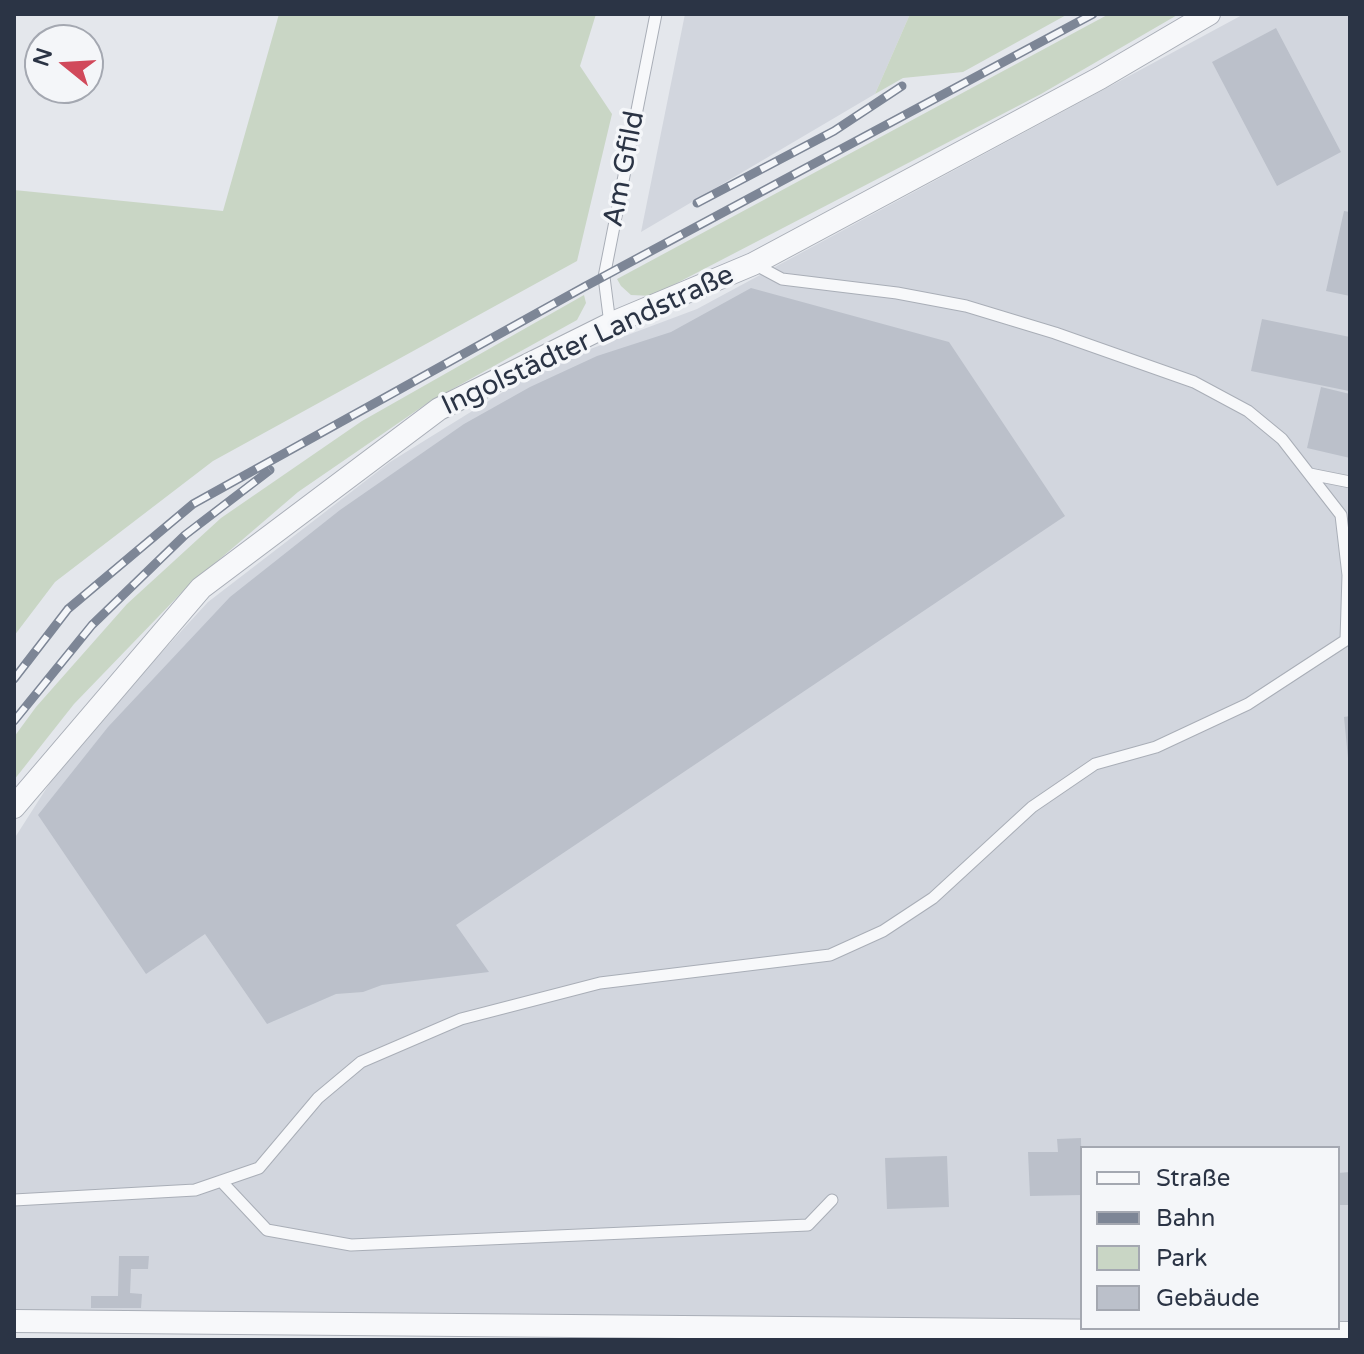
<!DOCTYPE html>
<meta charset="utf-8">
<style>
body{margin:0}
#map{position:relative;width:1364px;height:1354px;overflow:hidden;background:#e4e7ec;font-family:"Varela Round",sans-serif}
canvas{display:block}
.frame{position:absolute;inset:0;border:16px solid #2b3445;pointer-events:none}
.legend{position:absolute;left:1080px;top:1146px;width:260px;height:184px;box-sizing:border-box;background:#f4f6f9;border:2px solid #a4a8b1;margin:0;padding:10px 14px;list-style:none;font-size:24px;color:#2b3445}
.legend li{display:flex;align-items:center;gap:16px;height:40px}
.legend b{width:40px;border:2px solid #a4a8b1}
.north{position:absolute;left:24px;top:24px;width:80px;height:80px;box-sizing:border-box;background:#f4f6f9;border:2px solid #a4a8b1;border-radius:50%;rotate:288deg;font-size:22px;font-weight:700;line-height:32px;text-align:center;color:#2b3445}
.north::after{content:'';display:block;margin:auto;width:28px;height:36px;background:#d1495b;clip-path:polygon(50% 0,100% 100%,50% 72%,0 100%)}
</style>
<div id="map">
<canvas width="1364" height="1354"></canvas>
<div class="frame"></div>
<ul class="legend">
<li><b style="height:10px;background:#f7f8fa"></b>Straße</li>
<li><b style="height:10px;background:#7d8696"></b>Bahn</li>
<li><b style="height:22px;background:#c9d6c5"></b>Park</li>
<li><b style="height:22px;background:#bbc0ca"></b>Gebäude</li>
</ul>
<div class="north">N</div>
</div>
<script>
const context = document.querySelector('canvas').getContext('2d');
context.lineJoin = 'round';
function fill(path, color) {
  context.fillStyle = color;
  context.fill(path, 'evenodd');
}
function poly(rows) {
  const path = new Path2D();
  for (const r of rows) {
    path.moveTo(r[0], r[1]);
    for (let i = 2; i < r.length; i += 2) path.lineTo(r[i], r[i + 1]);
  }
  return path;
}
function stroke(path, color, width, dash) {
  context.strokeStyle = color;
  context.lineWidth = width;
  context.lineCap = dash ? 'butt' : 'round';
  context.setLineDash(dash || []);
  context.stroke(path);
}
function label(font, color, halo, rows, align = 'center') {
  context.font = font + ' "Varela Round",sans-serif';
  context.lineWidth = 7;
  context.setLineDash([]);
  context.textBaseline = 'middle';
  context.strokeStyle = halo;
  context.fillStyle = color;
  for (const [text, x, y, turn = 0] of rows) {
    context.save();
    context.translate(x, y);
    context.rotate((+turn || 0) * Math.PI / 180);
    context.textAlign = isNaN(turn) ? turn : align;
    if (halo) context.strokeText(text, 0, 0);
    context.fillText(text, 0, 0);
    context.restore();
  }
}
const built = poly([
 [685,14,910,14,875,94,641,232],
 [1244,14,1350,14,1350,1326,1338,1326,1338,1148,1082,1148,1082,1324,14,1315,14,839,69,753,208,602,390,462,545,366,697,309]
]);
const green = poly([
 [279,14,596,14,580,66,612,114,577,261,213,461,55,582,14,636,14,190,223,211],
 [910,14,1068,14,963,72,903,78,875,94],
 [1109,14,1179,14,1041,94,652,296,631,295,621,286,617,279],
 [584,295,586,303,577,320,429,402,298,492,186,588,74,704,14,780,14,737,36,707,127,604,221,518,362,421]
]);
const building = poly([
 [1276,28,1341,152,1277,186,1212,62],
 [1344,211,1350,212,1350,296,1326,291],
 [751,288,949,342,1065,516,456,925,489,972,382,985,363,992,336,994,267,1024,205,934,146,974,38,815,108,727,230,597,340,510,464,424,530,387,597,356,671,332],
 [1262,319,1350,337,1349,391,1251,371],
 [1321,387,1350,394,1350,458,1307,448],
 [1350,716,1350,758,1348,758,1344,717],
 [1081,1138,1082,1195,1030,1196,1028,1152,1058,1152,1057,1139],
 [947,1156,949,1207,887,1209,885,1158],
 [1350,1172,1350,1205,1338,1205,1338,1173],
 [119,1256,149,1256,148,1269,131,1269,130,1293,142,1294,141,1308,91,1308,91,1296,118,1296]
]);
const lane = poly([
 [610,324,604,277,656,14],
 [1310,474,1350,482],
 [221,1181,267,1230,351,1245,808,1225,832,1200],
 [14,1200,195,1190,259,1168,318,1098,361,1062,461,1019,600,983,830,955,883,931,933,898,1032,807,1095,764,1156,747,1248,704,1346,640,1348,575,1341,515,1282,439,1248,411,1194,382,1055,333,966,306,897,293,782,279,754,264]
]);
const street = poly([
 [14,807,201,588,439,409,610,324,753,264,1100,78,1209,14],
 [14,1321,1350,1333]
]);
const rail = poly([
 [697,203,834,131,902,86],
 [14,679,68,609,193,504,584,287,1093,14],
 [14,721,92,625,185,535,270,470]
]);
const streetNames = [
 ["Am Gfild",625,169,-79],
 ["Ingolstädter Landstraße",588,341,-25]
];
fill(built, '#d2d6de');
fill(green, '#c9d6c5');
fill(building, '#bbc0ca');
stroke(lane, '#a9aeb7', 13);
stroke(street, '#a9aeb7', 24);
stroke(lane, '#f7f8fa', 11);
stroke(street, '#f7f8fa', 22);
stroke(rail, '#7d8696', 9);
stroke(rail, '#f4f6f9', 6, [18]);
label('28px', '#2b3445', '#f4f6f9', streetNames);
</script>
